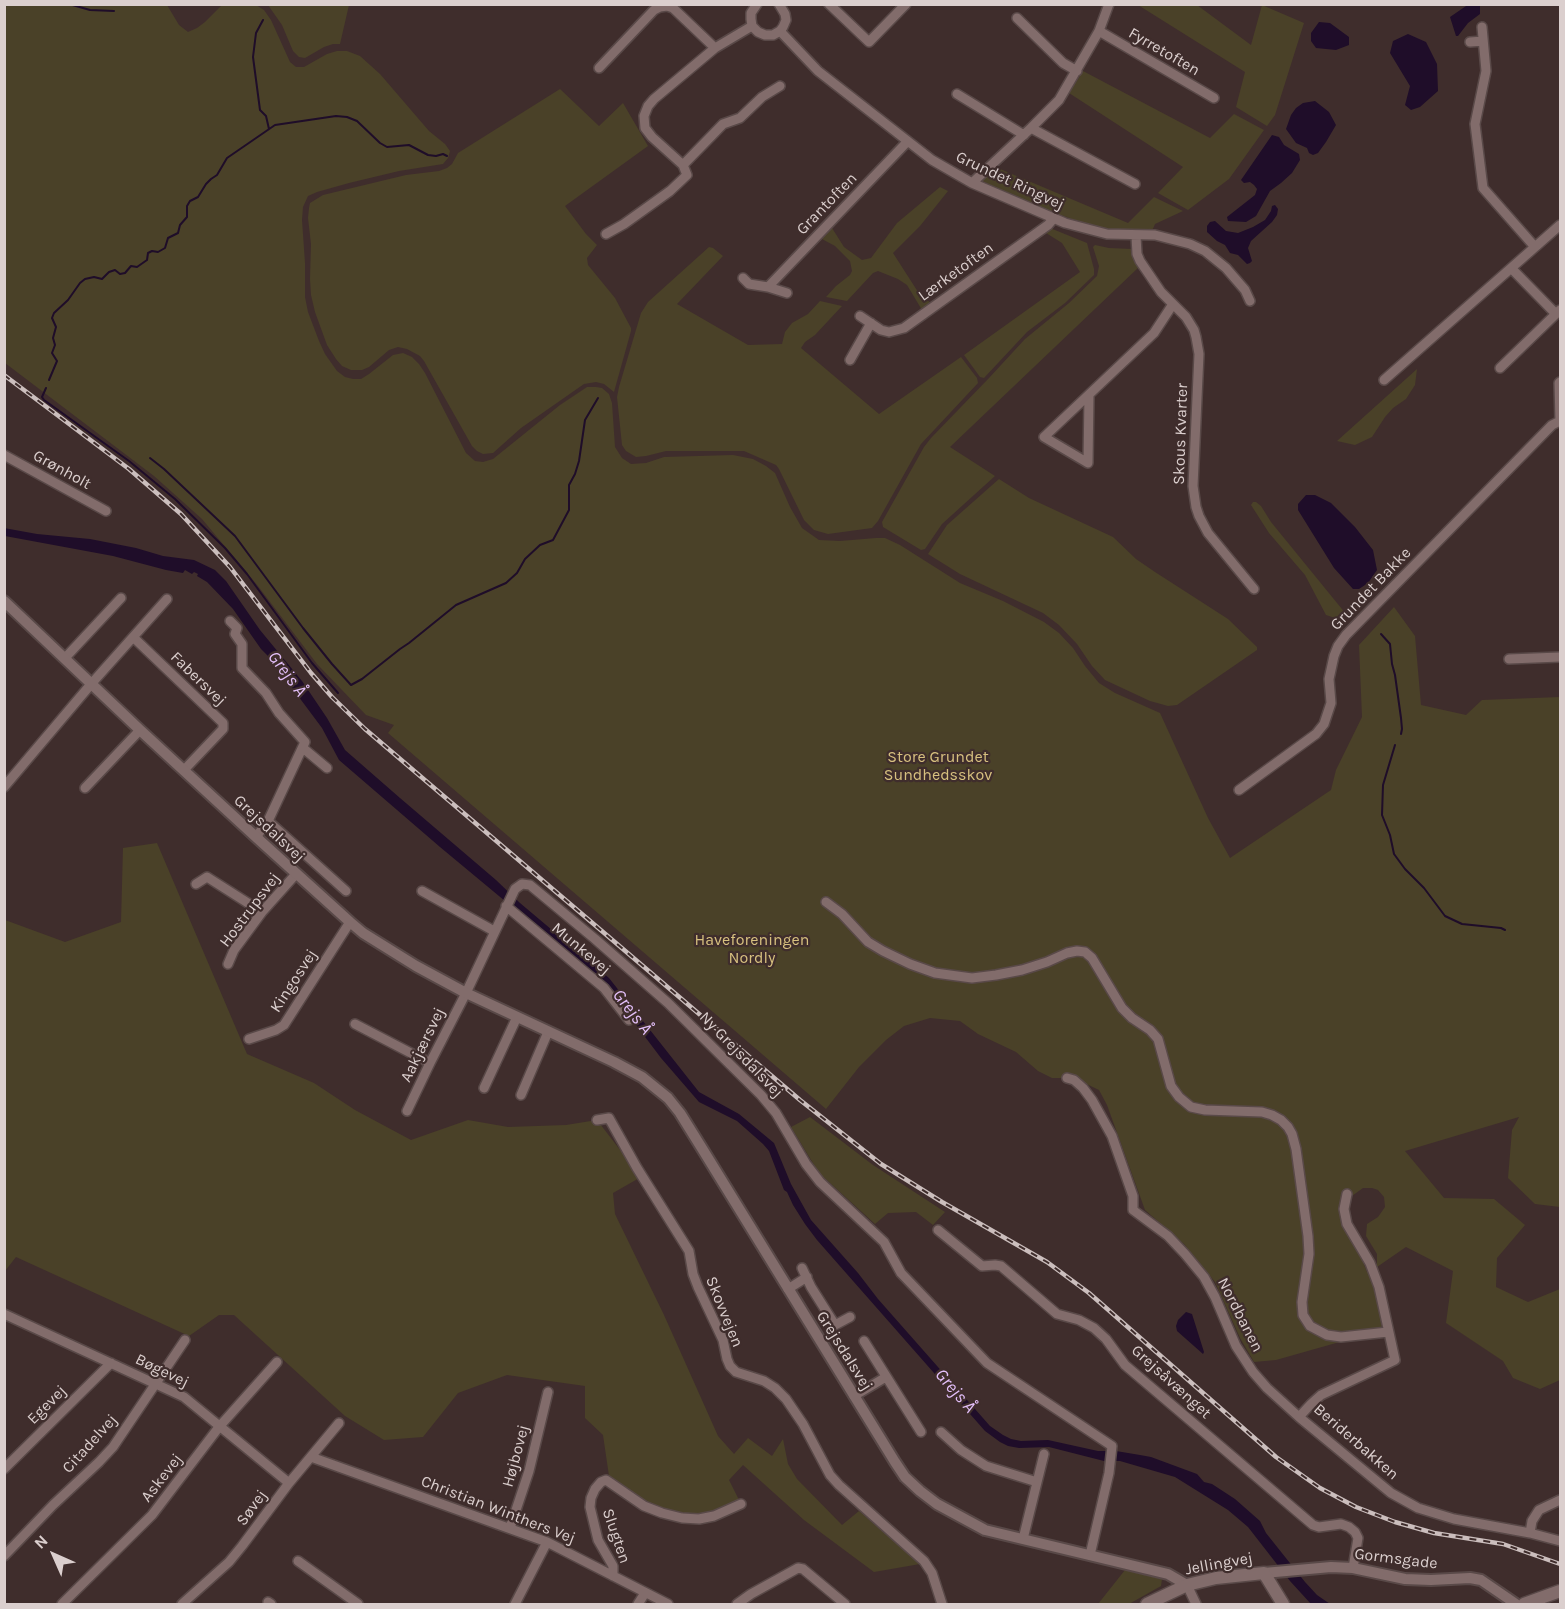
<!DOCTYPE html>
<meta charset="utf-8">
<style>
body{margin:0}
#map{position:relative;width:1565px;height:1609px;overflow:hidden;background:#3f2d2c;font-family:Karla,sans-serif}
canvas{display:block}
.frame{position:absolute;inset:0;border:6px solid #dbcfce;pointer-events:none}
.north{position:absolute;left:24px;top:1525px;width:60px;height:60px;-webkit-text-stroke:4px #3f2d2c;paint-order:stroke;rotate:315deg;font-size:16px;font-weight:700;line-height:24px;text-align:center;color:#dbcfce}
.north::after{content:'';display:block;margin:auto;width:21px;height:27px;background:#dbcfce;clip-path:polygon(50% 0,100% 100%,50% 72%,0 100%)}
</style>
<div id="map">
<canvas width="1565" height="1609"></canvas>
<div class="frame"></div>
<div class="north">N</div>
</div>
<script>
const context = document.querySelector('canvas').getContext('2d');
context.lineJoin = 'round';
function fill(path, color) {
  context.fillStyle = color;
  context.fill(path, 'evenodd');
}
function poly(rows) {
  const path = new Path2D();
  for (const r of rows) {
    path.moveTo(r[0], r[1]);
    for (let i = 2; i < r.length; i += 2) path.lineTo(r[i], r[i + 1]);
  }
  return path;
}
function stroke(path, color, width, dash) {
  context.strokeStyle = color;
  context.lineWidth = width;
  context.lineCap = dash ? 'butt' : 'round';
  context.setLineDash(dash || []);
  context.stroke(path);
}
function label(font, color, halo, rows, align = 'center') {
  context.font = font + ' Karla,sans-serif';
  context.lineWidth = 4.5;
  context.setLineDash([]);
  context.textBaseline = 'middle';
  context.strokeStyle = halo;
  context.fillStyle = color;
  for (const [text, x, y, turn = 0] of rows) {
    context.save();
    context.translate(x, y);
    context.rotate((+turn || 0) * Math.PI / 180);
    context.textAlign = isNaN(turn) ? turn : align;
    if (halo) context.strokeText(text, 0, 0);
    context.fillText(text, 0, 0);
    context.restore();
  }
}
const green = poly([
 [4,5,167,5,179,25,188,32,197,28,205,22,222,5,256,5,264,10,271,20,290,62,296,67,304,67,327,54,337,51,347,51,360,56,380,74,429,131,445,144,450,151,448,158,443,164,399,171,349,183,317,192,308,196,303,207,302,220,305,263,305,297,308,312,319,341,325,354,337,371,345,377,353,379,361,379,369,374,393,355,403,353,412,357,419,364,425,373,466,453,475,461,483,462,493,459,560,405,587,387,596,387,602,388,609,394,612,403,615,447,622,458,631,464,646,463,664,457,733,455,753,459,766,466,775,473,790,507,802,528,819,540,840,541,876,538,885,538,900,545,960,583,1003,601,1044,622,1059,633,1073,648,1085,666,1099,683,1115,693,1160,713,1208,818,1230,858,1331,790,1336,770,1362,717,1359,645,1394,607,1415,636,1421,705,1466,715,1482,700,1560,697,1560,1207,1535,1204,1508,1178,1512,1130,1519,1117,1405,1151,1444,1198,1494,1199,1525,1225,1497,1258,1496,1287,1528,1302,1560,1289,1560,1380,1540,1389,1513,1378,1503,1361,1446,1323,1453,1271,1406,1247,1377,1267,1382,1330,1276,1360,1254,1362,1240,1338,1215,1282,1184,1244,1145,1210,1107,1105,1099,1090,1074,1078,1052,1078,1038,1071,1016,1052,978,1034,960,1021,930,1018,904,1026,886,1040,859,1067,826,1109,388,733,394,725,366,715,317,664,258,586,202,519,154,476,5,363],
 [1363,1188,1372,1188,1378,1190,1384,1197,1385,1207,1378,1217,1367,1224,1366,1236,1377,1254,1377,1266,1367,1272,1359,1252,1345,1201],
 [268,5,349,5,340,44,333,44,324,47,305,58,299,57,293,51,282,25],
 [1138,5,1197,5,1251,45,1262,5,1304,23,1275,115,1267,126,1236,107,1245,72],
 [1083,71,1210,138,1234,114,1264,130,1229,179,1188,210,1158,193,1183,167,1069,93],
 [560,89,599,126,623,103,648,146,565,206,586,234,597,245,587,258,588,265,615,298,631,328,631,331,614,392,604,384,596,382,584,384,521,428,493,453,483,454,477,451,472,446,424,361,420,356,407,349,398,347,389,350,369,367,362,370,351,370,342,366,336,359,327,345,315,312,311,295,310,279,311,244,308,218,309,208,310,203,323,195,406,175,439,171,447,168,452,164,458,153],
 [993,166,1128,223,1154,197,1183,211,1155,224,1152,231,1117,231,1100,229,1044,209,982,181,982,177],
 [940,187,948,191,920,226,893,253,920,295,931,303,922,310,907,285,898,279,878,271,873,273,847,301,826,297,836,286,850,275,852,271,850,261,835,246,822,239,832,228,844,247,862,260,871,258,897,223],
 [1050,228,1087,243,1094,269,1094,275,1065,303,1027,332,984,378,980,377,964,355,1080,272,1062,243,1046,233],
 [1095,245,1109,248,1132,249,1133,255,1139,267,950,447,995,476,942,524,925,549,921,550,883,527,882,522,924,447,931,438,989,378,1025,339,1069,303,1097,276,1099,266,1093,247],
 [709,247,713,248,723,256,677,304,748,345,782,344,785,332,792,323,808,314,820,301,842,306,815,335,805,342,801,348,879,414,961,357,977,378,978,383,921,444,878,521,872,528,828,534,814,530,804,520,779,469,776,465,744,451,666,451,646,456,636,457,626,451,622,445,617,397,619,387,641,313,648,302],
 [1417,369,1415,385,1406,399,1393,408,1385,417,1372,437,1355,445,1337,441],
 [999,479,1029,498,1113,537,1136,559,1155,572,1228,619,1257,647,1257,650,1177,705,1168,706,1150,701,1105,680,1092,666,1077,644,1059,625,1043,613,960,574,928,554,947,525],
 [1253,502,1256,502,1261,506,1271,522,1346,614,1344,617,1335,618,1326,615,1305,575,1269,533,1251,505],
 [157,843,247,1054,314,1083,355,1110,411,1140,468,1120,508,1127,566,1125,597,1120,641,1177,613,1193,615,1214,664,1315,718,1436,734,1454,748,1438,772,1456,783,1439,788,1464,797,1479,842,1525,859,1511,920,1564,874,1572,804,1520,743,1465,729,1480,739,1500,729,1507,707,1514,682,1513,662,1509,646,1502,609,1476,603,1435,585,1418,585,1386,507,1375,458,1393,423,1437,384,1440,345,1416,234,1315,219,1315,189,1336,16,1257,5,1271,5,920,65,942,121,922,123,848],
 [810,1117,873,1165,945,1212,933,1225,916,1212,888,1213,875,1224,819,1173,791,1127],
 [1125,1570,1162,1579,1161,1586,1129,1604,1098,1604]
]);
const water = poly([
 [1469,4,1478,5,1480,6,1480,14,1468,23,1458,36,1456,36,1450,17],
 [1319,22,1330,23,1349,37,1349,45,1336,50,1316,48,1311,41,1311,33],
 [1408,34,1426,42,1437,64,1438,91,1420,107,1411,110,1405,105,1410,86,1390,53,1393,41],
 [1315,101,1329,112,1336,125,1326,142,1318,153,1313,155,1309,153,1307,148,1296,143,1286,129,1291,115,1296,108,1303,103],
 [1272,135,1279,137,1284,145,1299,154,1300,160,1292,173,1281,183,1270,191,1256,216,1246,222,1228,221,1227,217,1255,195,1257,189,1254,185,1250,182,1244,183,1241,180],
 [1275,205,1278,209,1277,215,1272,222,1251,241,1248,248,1252,261,1250,263,1247,264,1238,255,1230,253,1225,245,1217,241,1207,232,1207,226,1210,222,1215,221,1226,231,1238,233,1253,227,1265,220,1271,211,1272,206],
 [1306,495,1315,495,1331,503,1355,527,1373,550,1377,570,1368,583,1359,589,1353,589,1334,568,1298,510,1298,504],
 [4,528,37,534,90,539,136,548,163,556,194,560,215,570,226,581,260,630,302,681,327,718,345,750,400,798,496,880,520,903,609,978,699,1092,739,1114,774,1143,791,1184,811,1220,858,1273,878,1299,990,1426,1003,1435,1011,1439,1021,1441,1048,1440,1098,1451,1116,1451,1140,1455,1151,1457,1197,1474,1204,1482,1212,1484,1235,1499,1260,1521,1266,1533,1305,1582,1317,1595,1330,1604,1311,1604,1290,1581,1248,1527,1228,1510,1175,1477,1120,1461,1104,1461,1049,1447,1019,1448,1008,1446,1000,1442,985,1431,817,1240,805,1224,793,1205,787,1192,784,1190,769,1151,763,1144,737,1121,699,1102,661,1058,606,985,440,847,339,760,322,728,269,657,261,649,233,609,207,582,197,576,198,574,194,572,192,574,185,570,183,573,166,570,113,556,5,536],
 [1186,1312,1192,1314,1204,1352,1203,1354,1177,1331,1176,1326,1178,1320]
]);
const stream = poly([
 [69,4,90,10,114,11],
 [263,20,256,33,253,57,260,110,266,116,269,129],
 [49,380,57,361,52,353,55,345,53,338,56,327,52,318,54,313,68,300,80,283,85,279,94,277,102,279,109,272,115,270,120,274,125,273,131,266,137,267,147,260,148,253,152,251,158,252,165,248,168,238,178,233,180,225,187,217,187,206,190,201,198,197,206,184,211,179,217,175,227,158,275,125,336,116,347,117,357,121,380,143,387,147,409,145,428,155,436,156,443,154,447,156],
 [46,388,42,397,44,400,129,461,175,499,225,548,247,574,312,663,338,693],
 [150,458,164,469,235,536,303,628,332,664,351,685,362,679,400,649,409,643,456,605,506,583,517,573,525,559,540,545,553,540,569,510,569,485,575,474,579,461,585,420,598,398],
 [1381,634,1390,644,1392,664,1395,675,1401,718,1402,729,1401,734],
 [1395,745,1383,785,1382,815,1390,835,1394,854,1405,869,1424,888,1445,916,1462,924,1501,928,1505,930]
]);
const minor = poly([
 [757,4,751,13,751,19,752,26,758,32,765,35,773,35,780,31,783,27,786,20,785,14,779,4],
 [829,4,869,42,906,4],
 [1017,18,1063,63,1077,71],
 [1482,27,1486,71,1475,124,1483,188,1535,247],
 [780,31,818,71,932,160,972,183,1065,223,1107,234,1155,235,1190,244,1205,251,1226,268,1245,290,1250,301],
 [1099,31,1214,98],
 [1470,42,1483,41],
 [599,68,654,10,660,7,667,6,673,8,715,48],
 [957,94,1024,135],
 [1031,128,1135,184],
 [683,165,652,137,645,128,644,116,648,106,654,99,715,48,752,26],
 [972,183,1031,128,1059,100,1099,31,1109,4],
 [606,234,624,224,670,191,687,175,683,165,723,124,740,118,762,97,780,86],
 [1512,269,1556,314],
 [743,278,749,284,768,287,907,142],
 [768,287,787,293],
 [1173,304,1186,317,1194,330,1196,337,1199,354,1193,486,1196,507,1199,516,1208,533,1254,589],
 [860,316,881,330,889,332,904,328,1048,225,1054,218],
 [850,360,871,323],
 [1500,368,1560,310],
 [1384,380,1560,225],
 [1560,382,1559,383,1560,422],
 [1089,395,1088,463,1044,437,1154,333,1173,304,1161,292,1140,261,1137,254,1136,236],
 [4,455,106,511],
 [230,621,237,628,235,634,242,644,242,668,266,693,279,713,305,742,268,821,256,837],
 [133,637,223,723,223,729,184,770],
 [65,658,121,598],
 [1509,659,1560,657],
 [303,748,327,768],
 [4,787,92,683,167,599],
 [85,788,140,730],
 [1239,790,1316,734,1324,724,1331,703,1329,679,1334,656,1338,646,1346,635,1552,425,1560,421],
 [268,821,346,891],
 [196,884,207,877,262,912],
 [422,891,494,931],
 [826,902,842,914,868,942,883,951,910,964,935,973,972,978,996,975,1022,970,1047,962,1067,953,1077,951,1085,952,1092,958,1122,1008,1132,1018,1150,1030,1158,1039,1171,1086,1179,1097,1191,1107,1205,1110,1262,1112,1272,1115,1281,1120,1288,1127,1292,1134,1296,1149,1308,1236,1309,1254,1302,1302,1303,1315,1310,1326,1327,1335,1341,1337,1388,1332],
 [506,906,604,988,629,1020],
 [228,964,234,950,262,912,296,874],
 [355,1024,430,1063],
 [249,1039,276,1030,284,1025,350,922],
 [1067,1078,1074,1080,1083,1088,1092,1100,1112,1136,1133,1196,1133,1210,1168,1236,1185,1254,1204,1277,1215,1297,1236,1346,1253,1372,1267,1388,1299,1417],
 [484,1088,517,1017],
 [521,1095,548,1032],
 [407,1111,430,1063,466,993,515,889,522,884,530,885,595,939,668,1003,761,1095,776,1113,806,1164,820,1182,884,1242,901,1273,987,1363,1112,1446,1109,1473,1090,1555],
 [597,1120,609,1118,637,1168,689,1251,693,1274,698,1287,723,1340,727,1359,730,1366,736,1372,764,1381,775,1388,786,1399,803,1424,830,1475,839,1485,924,1561,932,1573,942,1604],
 [1347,1194,1344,1209,1347,1224,1370,1263,1379,1287,1395,1360,1321,1395,1311,1404,1299,1417,1391,1493,1418,1508,1454,1519,1530,1533,1560,1541],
 [938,1230,982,1266,995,1265,1001,1266,1057,1314,1079,1320,1094,1328,1106,1339,1125,1365,1313,1525,1319,1527,1341,1524,1349,1527,1355,1532,1358,1538,1353,1568],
 [802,1268,811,1287,835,1325,850,1317],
 [788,1289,807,1277],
 [4,1314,184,1397,289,1483],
 [864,1341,921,1432],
 [854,1396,886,1377],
 [941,1432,961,1450,986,1466,1037,1482],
 [311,1457,547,1542,668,1604],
 [4,1469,111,1363],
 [510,1528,529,1471,548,1392],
 [1530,1533,1532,1521,1539,1510,1560,1500],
 [1023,1539,1044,1454],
 [4,1556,53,1505,99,1462,113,1447,185,1340],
 [298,1561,358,1604],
 [613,1576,613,1566,598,1540,590,1507,591,1498,595,1489,601,1482,606,1480,609,1482,644,1506,662,1513,682,1518,699,1519,714,1516,741,1504],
 [1187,1585,1196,1604],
 [268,1602,271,1604],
 [62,1604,152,1515,219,1427,277,1362],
 [182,1604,229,1562,242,1546,289,1483,339,1423],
 [515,1604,547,1542],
 [638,1604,645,1593],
 [737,1604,751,1594,798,1568,803,1569,845,1604]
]);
const tertiary = poly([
 [4,601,140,730,256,837,350,922,363,933,416,966,466,993,614,1062,642,1077,668,1098,680,1113,703,1150,895,1462,905,1477,920,1491,937,1504,985,1530,1168,1574,1187,1585],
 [1264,1573,1331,1567,1353,1568,1405,1579,1431,1580,1470,1578,1481,1580,1516,1604]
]);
const secondary = poly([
 [1147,1604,1187,1585,1216,1578,1264,1573,1283,1604],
 [1524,1604,1560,1591]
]);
const rail = poly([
 [4,375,129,469,181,514,230,567,311,673,332,697,365,729,800,1100,881,1164,942,1202,1047,1262,1089,1293,1276,1457,1320,1488,1356,1507,1395,1522,1434,1533,1503,1544,1560,1564]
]);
const streetNames = [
 ["Fyrretoften",1164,52,30],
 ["Grundet Ringvej",1010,181,25],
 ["Grantoften",827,204,-46],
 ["Lærketoften",956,272,-36],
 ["Skous Kvarter",1181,434,-88],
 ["Grønholt",62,470,29],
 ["Grundet Bakke",1371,589,-46],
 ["Fabersvej",198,679,44],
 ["Grejsdalsvej",269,829,43],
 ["Hostrupsvej",250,910,-53],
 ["Munkevej",581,949,40],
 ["Kingosvej",294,981,-57],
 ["Aakjærsvej",423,1045,-64],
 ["Ny Grejsdalsvej",741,1055,46],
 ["Skovvejen",724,1312,68],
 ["Nordbanen",1240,1315,63],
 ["Grejsdalsvej",844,1351,58],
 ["Bøgevej",162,1371,26],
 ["Grejsåvænget",1171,1382,42],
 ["Egevej",47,1405,-45],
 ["Beriderbakken",1356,1442,41],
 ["Citadelvej",90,1444,-48],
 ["Højbovej",516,1456,-75],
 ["Askevej",162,1478,-52],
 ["Søvej",252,1508,-54],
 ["Christian Winthers Vej",498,1510,21],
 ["Slugten",616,1536,71],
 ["Gormsgade",1396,1559,7],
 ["Jellingvej",1219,1564,-10]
];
const parkNames = [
 ["Store Grundet",938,757],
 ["Sundhedsskov",938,775],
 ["Haveforeningen",752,940],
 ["Nordly",752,958]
];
const waterNames = [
 ["Grejs Å",287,674,53],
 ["Grejs Å",632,1012,52],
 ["Grejs Å",955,1391,49]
];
fill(green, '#4a4128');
fill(water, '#1f0d29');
stroke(stream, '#1f0d29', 2);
stroke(minor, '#594948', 12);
stroke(tertiary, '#594948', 14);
stroke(secondary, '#594948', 15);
stroke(minor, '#826c6b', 9);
stroke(tertiary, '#826c6b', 10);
stroke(secondary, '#826c6b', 12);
stroke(rail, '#cbbebd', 4.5);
stroke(rail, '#3f2d2c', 2, [7]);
label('16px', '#dbcfce', '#3f2d2c', streetNames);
label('16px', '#d7c07f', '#3f2d2c', parkNames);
label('italic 18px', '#e3bff9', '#3f2d2c', waterNames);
</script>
